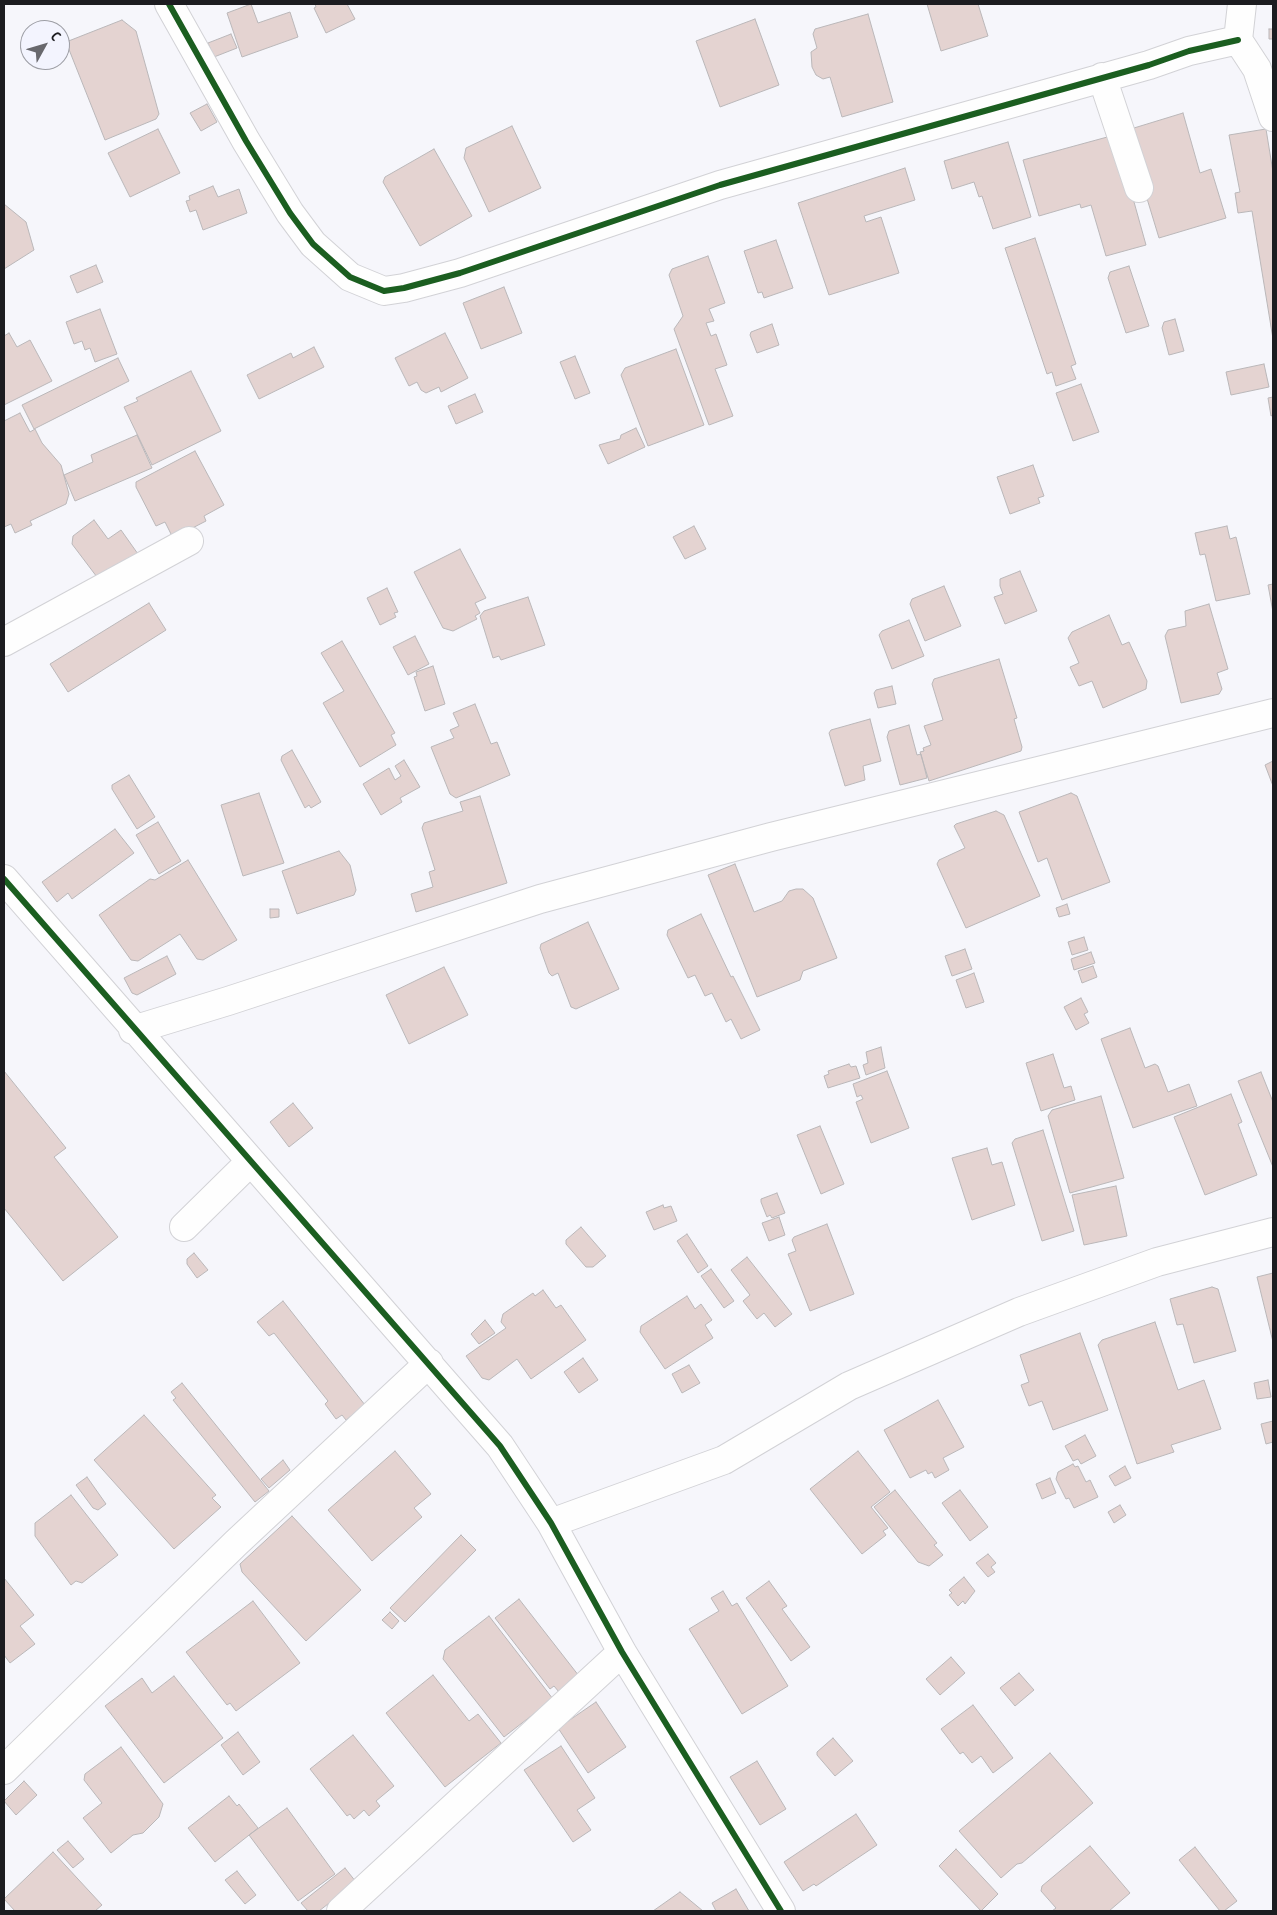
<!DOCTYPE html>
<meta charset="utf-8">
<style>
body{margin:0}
#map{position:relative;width:1277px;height:1915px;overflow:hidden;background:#f6f6fb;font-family:"PT Sans Narrow",sans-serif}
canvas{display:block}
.frame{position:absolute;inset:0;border:5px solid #1c1c20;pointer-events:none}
.north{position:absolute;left:20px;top:20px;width:50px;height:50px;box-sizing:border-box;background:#f3f4fe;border:1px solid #9d9ea5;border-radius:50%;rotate:51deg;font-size:14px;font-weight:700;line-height:20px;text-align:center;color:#1c1c20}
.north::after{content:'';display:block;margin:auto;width:18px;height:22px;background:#68686d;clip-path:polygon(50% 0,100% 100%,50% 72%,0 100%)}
</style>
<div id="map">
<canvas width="1277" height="1915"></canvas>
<div class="frame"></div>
<div class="north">С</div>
</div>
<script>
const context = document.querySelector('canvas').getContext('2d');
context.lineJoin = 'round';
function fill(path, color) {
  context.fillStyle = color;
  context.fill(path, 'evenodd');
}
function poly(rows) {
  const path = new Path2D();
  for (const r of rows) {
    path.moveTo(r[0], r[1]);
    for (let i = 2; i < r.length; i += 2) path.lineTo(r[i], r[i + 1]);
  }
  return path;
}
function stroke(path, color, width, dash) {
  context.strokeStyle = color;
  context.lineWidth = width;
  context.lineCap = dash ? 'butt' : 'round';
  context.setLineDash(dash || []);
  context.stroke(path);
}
const building = poly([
 [251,4,258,23,290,12,298,37,242,57,227,13,251,4],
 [315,4,347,4,355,19,326,33,314,8,316,7,315,4],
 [927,4,978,4,988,36,941,51,927,4],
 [868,14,893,102,842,117,830,77,823,79,816,75,812,67,811,52,817,48,813,34,815,29,868,14],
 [755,19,779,85,720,107,696,41,755,19],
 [122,20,136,31,159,114,156,119,105,140,66,42,122,20],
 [1269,29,1273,29,1273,39,1269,39,1269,29],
 [231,34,237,48,214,57,208,43,231,34],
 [207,104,217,122,201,131,190,113,207,104],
 [1183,113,1200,173,1211,169,1226,218,1159,238,1145,192,1132,131,1134,128,1183,113],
 [512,126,541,188,489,212,464,158,466,148,512,126],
 [158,129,180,173,130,197,108,153,158,129],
 [1266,129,1273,172,1273,339,1252,211,1238,213,1235,193,1240,192,1229,135,1266,129],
 [1111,136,1129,184,1146,245,1106,256,1091,205,1081,208,1080,204,1039,216,1023,160,1111,136],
 [1008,142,1031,217,993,229,982,196,979,197,974,182,952,189,944,161,1008,142],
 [434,149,472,216,420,246,383,182,385,177,434,149],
 [905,168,915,200,864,216,866,222,881,217,899,273,829,295,798,203,905,168],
 [213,186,218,197,239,189,247,213,203,230,196,210,190,212,186,201,190,200,189,196,213,186],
 [4,204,26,222,34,250,4,269,4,204],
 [1035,238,1076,364,1071,366,1076,379,1056,386,1052,372,1047,374,1005,248,1035,238],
 [776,240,793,288,764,298,762,292,758,293,744,251,776,240],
 [708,256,725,303,709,309,714,321,706,323,711,336,716,334,727,365,715,369,733,416,709,425,674,329,683,316,669,275,672,269,708,256],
 [96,265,103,282,77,293,70,276,96,265],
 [1129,266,1149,326,1126,333,1108,278,1110,272,1129,266],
 [504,287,522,333,481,349,463,303,504,287],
 [100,309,117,354,95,362,90,348,85,350,82,341,74,344,66,322,100,309],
 [1175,319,1184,351,1169,355,1162,328,1164,322,1175,319],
 [772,324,779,345,757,353,750,335,751,332,772,324],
 [9,333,17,347,30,340,52,381,4,405,4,336,9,333],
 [445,333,468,378,441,392,439,387,426,393,421,390,417,382,409,386,395,358,445,333],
 [314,347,324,367,259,399,247,375,291,353,293,358,314,347],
 [676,349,704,425,648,446,621,375,625,368,676,349],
 [575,356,590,393,575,399,560,362,575,356],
 [118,358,129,381,34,429,22,405,118,358],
 [1264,364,1269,387,1231,395,1226,372,1264,364],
 [191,371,221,431,152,465,124,407,138,401,136,398,191,371],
 [1081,384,1099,432,1073,441,1056,393,1081,384],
 [475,394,483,412,456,424,448,406,475,394],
 [1273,397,1273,415,1271,416,1268,398,1273,397],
 [20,413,30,432,35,429,42,443,61,465,69,494,66,504,30,521,32,525,15,533,11,524,4,527,4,421,20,413],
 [636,428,645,447,608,464,599,445,620,439,621,435,636,428],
 [137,435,152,468,75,501,64,475,93,462,91,455,137,435],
 [195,451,224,505,204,516,206,521,173,538,165,522,156,526,136,487,136,482,195,451],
 [1033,465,1044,496,1038,498,1040,503,1010,514,997,477,1033,465],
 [94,520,108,539,121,530,138,554,100,581,72,544,73,536,94,520],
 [694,526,706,549,685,559,673,537,694,526],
 [1227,526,1230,539,1236,537,1250,594,1216,601,1205,554,1200,555,1195,533,1227,526],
 [460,549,486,598,475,603,480,613,475,616,477,619,453,631,443,628,414,572,460,549],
 [1020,571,1037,611,1005,624,994,597,1003,594,1000,586,1000,579,1020,571],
 [1273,584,1273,612,1268,585,1273,584],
 [944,586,961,626,925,641,910,604,912,599,944,586],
 [387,588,398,612,394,613,396,617,380,625,367,598,387,588],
 [528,597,545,645,501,660,499,656,493,658,480,616,484,611,528,597],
 [149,603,166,630,68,692,50,664,149,603],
 [1209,604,1228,669,1217,673,1222,689,1219,694,1181,703,1165,636,1168,630,1186,626,1185,611,1209,604],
 [1109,615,1122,645,1129,642,1147,681,1146,689,1103,708,1092,681,1079,686,1070,667,1079,663,1068,638,1072,632,1109,615],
 [909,620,924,656,892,669,879,635,882,631,909,620],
 [415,636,429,664,408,675,393,647,415,636],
 [342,641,395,733,391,735,396,745,360,767,323,703,344,691,321,653,342,641],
 [999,659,1017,718,1014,719,1022,747,1021,751,929,781,920,752,924,751,923,748,931,745,924,726,943,720,932,684,934,679,999,659],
 [433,666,445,704,425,711,414,677,417,676,416,672,433,666],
 [892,686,896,704,878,708,874,693,876,690,892,686],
 [475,704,491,744,497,742,510,775,456,798,450,794,431,747,454,738,450,730,459,726,453,713,475,704],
 [870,719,881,761,863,766,865,780,845,786,829,733,831,730,870,719],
 [909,725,917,755,921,754,927,778,900,785,887,737,889,731,909,725],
 [292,750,321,802,311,808,309,805,305,808,281,760,282,756,292,750],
 [404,760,420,787,400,798,402,802,381,815,363,784,389,768,395,780,401,776,395,766,404,760],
 [1273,761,1273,786,1265,765,1273,761],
 [129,775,155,817,137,829,112,789,112,785,129,775],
 [259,793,284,863,243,876,221,805,259,793],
 [1071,793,1077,796,1110,882,1062,900,1047,858,1038,862,1019,812,1071,793],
 [480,796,507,883,416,912,411,894,433,887,429,872,435,870,422,828,424,823,463,811,460,802,480,796],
 [996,811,1004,815,1040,896,966,928,937,864,939,860,965,848,954,826,956,824,996,811],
 [158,822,181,861,159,874,136,835,158,822],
 [115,829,134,853,72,899,68,893,57,902,42,882,115,829],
 [339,851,350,865,356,890,354,895,297,914,282,871,339,851],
 [188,860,237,940,203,960,197,959,180,934,138,961,131,960,99,915,150,879,155,880,188,860],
 [735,864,754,912,782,901,789,891,796,889,803,889,813,898,837,958,803,971,800,980,757,997,708,875,735,864],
 [1067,904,1070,914,1059,917,1056,908,1067,904],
 [270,909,279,909,279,917,270,918,270,909],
 [701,914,731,977,733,976,760,1030,741,1039,731,1019,726,1022,712,993,705,996,695,975,688,978,667,935,668,930,701,914],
 [588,922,619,989,576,1009,571,1007,558,973,552,976,549,973,540,948,541,944,588,922],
 [1084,937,1088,950,1072,955,1068,942,1084,937],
 [965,949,972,969,952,976,945,956,965,949],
 [1091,952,1095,963,1074,970,1071,959,1091,952],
 [167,956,176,974,137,995,132,993,124,978,167,956],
 [1093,966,1097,977,1082,983,1078,971,1093,966],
 [444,967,468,1015,409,1044,386,995,444,967],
 [974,973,984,1002,966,1008,956,980,974,973],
 [1081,998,1088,1012,1084,1014,1089,1023,1076,1030,1064,1007,1081,998],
 [1130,1028,1145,1068,1155,1064,1158,1066,1168,1092,1189,1084,1197,1106,1133,1128,1101,1039,1130,1028],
 [881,1047,885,1068,866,1075,863,1065,868,1063,866,1052,881,1047],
 [1053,1054,1064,1088,1071,1086,1075,1100,1041,1111,1026,1063,1053,1054],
 [849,1064,851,1067,856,1066,860,1078,828,1088,824,1076,829,1074,828,1071,849,1064],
 [4,1071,66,1148,54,1157,118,1237,63,1281,4,1208,4,1071],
 [887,1071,909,1128,871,1143,856,1102,863,1099,861,1095,857,1097,853,1084,887,1071],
 [1261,1072,1273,1102,1273,1167,1238,1081,1261,1072],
 [1231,1094,1242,1122,1238,1124,1257,1175,1205,1195,1174,1117,1231,1094],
 [1101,1096,1124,1178,1070,1193,1048,1116,1052,1110,1101,1096],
 [293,1103,313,1128,289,1147,270,1122,293,1103],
 [820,1126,844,1184,821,1194,797,1135,820,1126],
 [1043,1130,1074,1231,1042,1241,1012,1143,1015,1139,1043,1130],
 [987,1148,992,1165,1002,1162,1015,1205,972,1220,952,1158,987,1148],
 [1116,1186,1127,1236,1084,1245,1072,1195,1116,1186],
 [777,1193,785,1213,772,1218,770,1215,767,1217,761,1202,761,1199,777,1193],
 [663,1205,664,1208,671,1206,677,1221,654,1230,646,1212,663,1205],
 [779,1217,785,1235,769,1241,762,1223,779,1217],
 [827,1224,854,1294,810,1311,788,1254,796,1251,792,1240,794,1237,827,1224],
 [581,1227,606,1256,593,1267,586,1267,566,1244,566,1240,581,1227],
 [687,1234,708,1266,698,1273,677,1241,687,1234],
 [194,1253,208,1270,197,1278,187,1264,187,1259,194,1253],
 [747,1257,792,1314,775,1327,764,1313,757,1319,743,1301,750,1295,731,1270,747,1257],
 [711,1269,734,1301,724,1308,701,1276,711,1269],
 [1273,1273,1273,1342,1257,1277,1273,1273],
 [1212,1287,1218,1289,1236,1351,1194,1363,1183,1324,1177,1325,1170,1299,1212,1287],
 [543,1290,556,1308,561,1305,586,1340,531,1379,517,1359,489,1380,482,1378,466,1356,506,1328,501,1322,503,1314,533,1293,535,1296,543,1290],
 [687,1296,695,1309,701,1304,712,1320,705,1325,713,1338,665,1369,640,1332,641,1326,687,1296],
 [283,1301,365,1405,346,1420,342,1415,336,1419,325,1404,328,1401,274,1333,269,1336,257,1322,283,1301],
 [485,1320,495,1333,479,1344,471,1334,485,1320],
 [1155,1322,1178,1390,1204,1380,1221,1429,1171,1445,1174,1452,1137,1464,1098,1345,1102,1340,1155,1322],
 [1080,1333,1108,1410,1053,1430,1042,1401,1029,1406,1021,1385,1029,1382,1020,1355,1080,1333],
 [583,1358,598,1380,579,1393,564,1372,583,1358],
 [689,1365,700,1383,682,1393,672,1374,689,1365],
 [1268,1380,1271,1397,1257,1399,1254,1383,1268,1380],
 [182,1383,269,1491,255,1502,173,1400,176,1398,171,1392,182,1383],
 [938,1400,964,1447,943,1458,949,1470,935,1478,932,1472,928,1474,926,1470,910,1478,884,1430,938,1400],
 [144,1415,216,1495,212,1498,221,1507,174,1549,94,1460,144,1415],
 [1273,1421,1273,1442,1266,1444,1261,1424,1273,1421],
 [1085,1435,1096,1456,1081,1464,1078,1459,1073,1461,1065,1446,1085,1435],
 [395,1451,431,1494,414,1508,422,1517,372,1561,328,1510,395,1451],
 [858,1451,890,1492,871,1507,888,1528,883,1531,886,1535,862,1554,810,1489,858,1451],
 [283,1460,290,1470,269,1488,261,1479,283,1460],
 [1073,1464,1075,1467,1078,1466,1086,1482,1090,1480,1098,1497,1074,1508,1069,1498,1066,1499,1056,1479,1058,1472,1073,1464],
 [1125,1466,1131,1478,1115,1486,1109,1476,1125,1466],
 [87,1477,106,1504,98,1510,93,1508,76,1485,87,1477],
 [1050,1478,1056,1493,1042,1499,1036,1484,1050,1478],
 [895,1490,937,1543,934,1545,943,1555,929,1566,918,1562,874,1507,895,1490],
 [960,1490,988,1527,970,1541,942,1503,960,1490],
 [71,1495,118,1555,82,1583,76,1581,71,1585,35,1536,35,1523,71,1495],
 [1120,1505,1126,1515,1114,1523,1108,1512,1120,1505],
 [292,1516,361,1590,306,1641,242,1572,240,1564,292,1516],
 [461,1535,476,1550,405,1622,390,1608,461,1535],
 [988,1554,996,1563,991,1567,995,1572,988,1577,976,1563,988,1554],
 [964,1577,975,1591,965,1604,963,1601,958,1606,949,1595,952,1593,949,1590,964,1577],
 [4,1578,34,1615,20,1626,35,1644,10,1663,4,1655,4,1578],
 [769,1581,787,1606,782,1609,810,1647,791,1661,746,1598,769,1581],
 [723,1591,732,1606,737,1603,788,1686,742,1714,689,1629,719,1611,711,1598,723,1591],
 [519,1599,579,1676,559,1692,554,1686,550,1689,495,1618,519,1599],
 [253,1601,300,1663,236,1711,230,1703,227,1705,186,1652,253,1601],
 [390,1612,399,1621,392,1629,382,1620,390,1612],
 [489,1616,553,1699,504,1737,443,1659,445,1650,489,1616],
 [951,1657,965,1673,940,1695,926,1679,951,1657],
 [1019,1673,1034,1690,1015,1706,1000,1688,1019,1673],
 [433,1675,469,1721,478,1714,501,1743,445,1787,386,1713,433,1675],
 [174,1676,223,1738,164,1783,105,1706,142,1678,152,1693,174,1676],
 [596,1702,626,1747,588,1773,558,1728,596,1702],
 [973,1705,1013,1758,993,1773,981,1756,972,1763,963,1752,960,1754,941,1729,973,1705],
 [238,1732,260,1762,243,1775,221,1745,238,1732],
 [353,1735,394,1786,376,1801,380,1806,369,1816,364,1810,354,1819,350,1814,347,1816,310,1769,353,1735],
 [833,1738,853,1761,835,1776,817,1755,817,1752,833,1738],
 [561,1746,595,1798,577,1810,591,1830,573,1842,524,1770,561,1746],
 [121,1747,163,1804,159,1817,143,1833,133,1835,111,1853,83,1818,102,1803,84,1780,85,1774,121,1747],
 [1050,1753,1093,1803,1022,1863,1017,1864,1001,1878,959,1831,1050,1753],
 [757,1761,786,1809,760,1825,730,1777,757,1761],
 [24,1781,37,1795,16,1815,4,1801,24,1781],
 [229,1796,237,1806,239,1804,258,1828,215,1862,188,1828,229,1796],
 [287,1808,335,1874,298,1901,249,1835,287,1808],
 [856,1814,877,1845,816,1886,814,1884,803,1891,784,1862,856,1814],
 [68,1841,84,1859,73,1868,57,1850,68,1841],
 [1090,1846,1130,1893,1109,1911,1052,1911,1056,1908,1041,1891,1042,1886,1090,1846],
 [1195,1847,1237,1901,1224,1911,1220,1911,1179,1860,1195,1847],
 [956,1849,998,1894,981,1911,939,1866,956,1849],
 [53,1852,102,1905,95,1911,15,1911,4,1899,53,1852],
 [345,1868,356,1882,319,1911,308,1911,301,1903,345,1868],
 [237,1871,256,1895,245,1904,225,1880,237,1871],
 [736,1889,749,1911,716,1911,712,1903,736,1889],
 [680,1892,703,1911,653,1911,680,1892]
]);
const minor = poly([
 [169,4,246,141,290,213,313,244,350,277,384,291,404,288,460,273,720,185,1149,65,1189,51,1238,40],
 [1242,4,1238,40,1257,69,1273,117],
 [1102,77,1139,188],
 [4,642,189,541],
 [4,879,500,1446,551,1523,622,1652,781,1911],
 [133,1030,228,1001,540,899,771,837,1273,713],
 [184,1227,250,1162],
 [551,1523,724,1460,849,1386,1019,1312,1157,1262,1273,1232],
 [4,1770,236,1543,429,1363],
 [341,1911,622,1652]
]);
const cycleway = poly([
 [169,4,246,141,290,213,313,244,350,277,384,291,404,288,460,273,720,185,1149,65,1189,51,1238,40],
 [4,879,500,1446,551,1523,622,1652,781,1911]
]);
fill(building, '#e4d3d1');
stroke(building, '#bab7b9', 1);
stroke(minor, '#d2d2d6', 30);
stroke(minor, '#fefefe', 28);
stroke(cycleway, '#1b5e20', 6);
</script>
